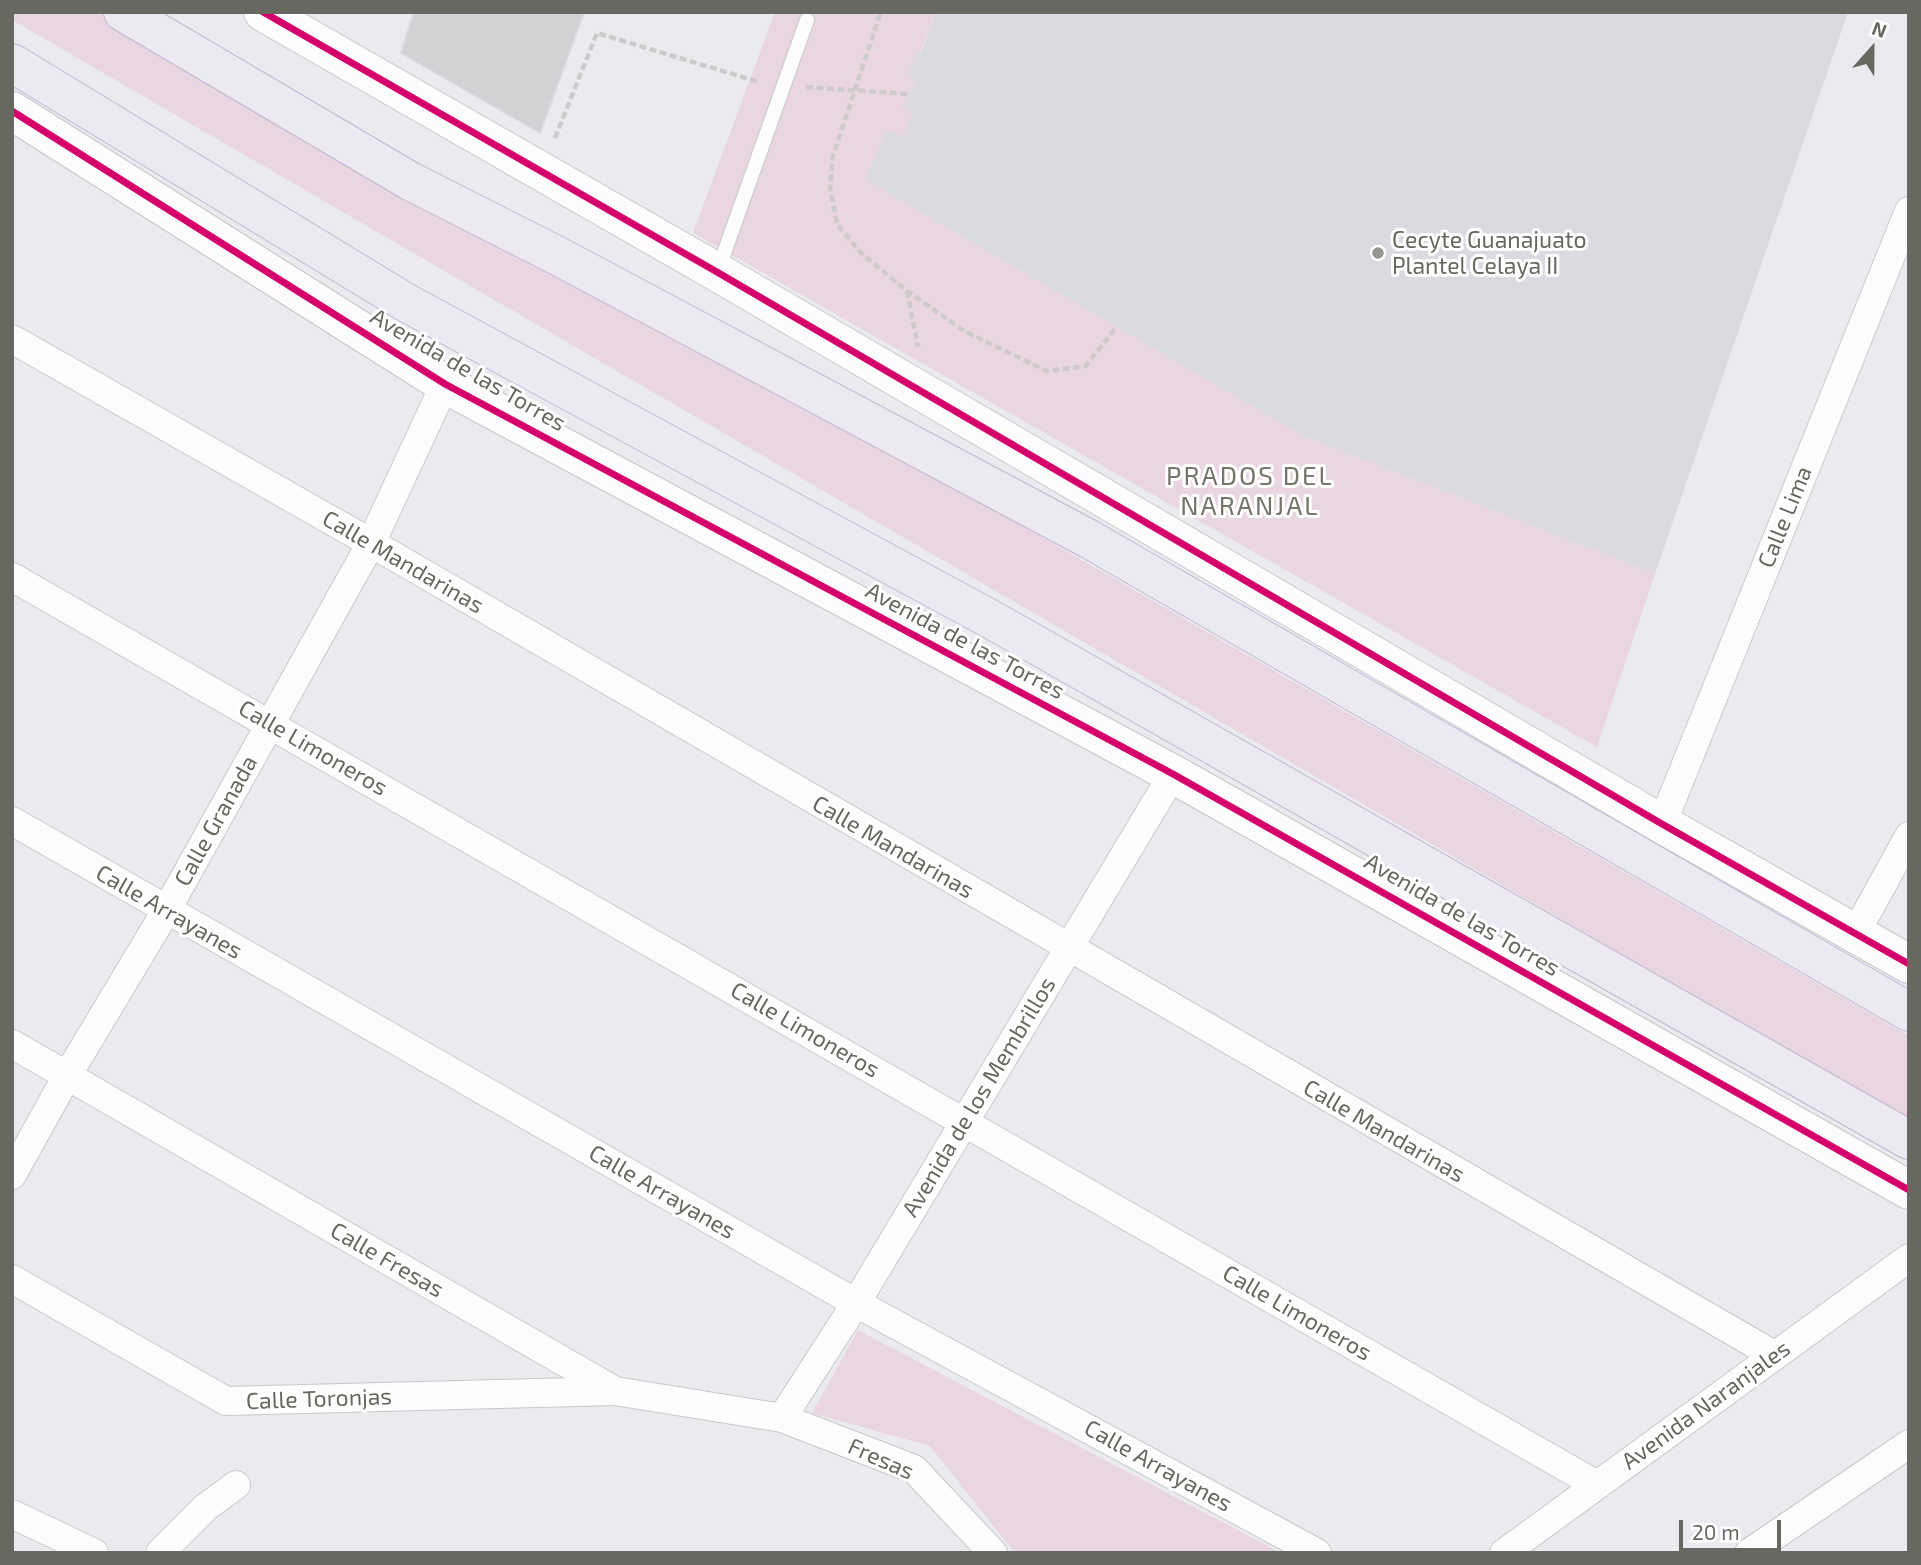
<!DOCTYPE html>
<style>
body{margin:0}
#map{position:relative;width:1921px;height:1565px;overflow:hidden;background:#ebeaef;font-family:"Exo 2",sans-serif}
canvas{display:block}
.frame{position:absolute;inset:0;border:14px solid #67685f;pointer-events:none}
.north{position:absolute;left:1837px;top:14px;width:70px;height:70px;-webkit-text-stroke:5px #fff;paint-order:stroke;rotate:21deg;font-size:19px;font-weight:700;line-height:28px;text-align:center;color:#67685f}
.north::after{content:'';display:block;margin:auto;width:24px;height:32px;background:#67685f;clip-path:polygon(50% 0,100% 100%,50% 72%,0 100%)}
.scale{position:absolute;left:1679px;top:1520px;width:102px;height:32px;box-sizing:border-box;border:4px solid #67685f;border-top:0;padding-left:9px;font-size:21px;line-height:24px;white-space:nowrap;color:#67685f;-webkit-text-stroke:5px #fff;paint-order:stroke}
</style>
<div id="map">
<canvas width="1921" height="1565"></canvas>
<div class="frame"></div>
<div class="north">N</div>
<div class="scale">20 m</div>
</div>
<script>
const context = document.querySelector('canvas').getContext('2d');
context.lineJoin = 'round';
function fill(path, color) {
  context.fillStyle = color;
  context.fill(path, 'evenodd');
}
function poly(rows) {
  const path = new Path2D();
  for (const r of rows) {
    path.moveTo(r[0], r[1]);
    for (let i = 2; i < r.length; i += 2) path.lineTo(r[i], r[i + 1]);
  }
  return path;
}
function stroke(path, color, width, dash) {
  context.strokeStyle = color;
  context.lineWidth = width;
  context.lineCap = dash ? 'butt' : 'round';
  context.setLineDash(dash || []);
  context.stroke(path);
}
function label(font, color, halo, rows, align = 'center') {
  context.font = font + ' "Exo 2",sans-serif';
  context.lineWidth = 6;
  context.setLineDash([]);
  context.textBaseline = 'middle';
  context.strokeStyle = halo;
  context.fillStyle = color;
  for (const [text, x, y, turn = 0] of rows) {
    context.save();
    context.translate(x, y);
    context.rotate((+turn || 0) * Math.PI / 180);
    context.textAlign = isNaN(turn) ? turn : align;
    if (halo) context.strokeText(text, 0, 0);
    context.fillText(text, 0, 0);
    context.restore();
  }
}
const education = poly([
 [936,12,1848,12,1655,574,1303,436,865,180,886,130,904,136,901,107,915,81,907,76,916,51,921,54]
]);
const green = poly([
 [12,12,112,12,962,491,1909,1036,1909,1121,12,20],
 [775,12,936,12,920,54,916,52,907,76,915,81,901,107,913,113,904,136,886,131,865,180,1303,436,1655,574,1597,747,693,233],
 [858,1330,1281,1553,1015,1553,930,1446,812,1413]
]);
const building = poly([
 [414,12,584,12,540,133,401,53,414,12]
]);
const path = poly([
 [880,14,833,156,830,187,837,224,859,251,907,291,964,331,1047,371,1086,366,1116,327],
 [806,87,908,94],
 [555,138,597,33,759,82],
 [907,291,918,347]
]);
const lane = poly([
 [718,270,807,20]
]);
const street = poly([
 [12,339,371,543,1774,1355],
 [12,577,1597,1485],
 [12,821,856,1303,1317,1553],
 [1662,824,1909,211],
 [1855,934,1909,836],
 [12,1044,615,1391,782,1418,914,1469,993,1553],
 [12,1175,67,1076,166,911,371,543,445,384],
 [12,1279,226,1401,615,1391],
 [782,1418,856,1303,1173,774],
 [12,1514,94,1553],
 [160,1553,206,1507,236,1485],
 [1504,1553,1909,1258],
 [1749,1553,1909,1444]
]);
const secondary = poly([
 [263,12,717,272,1662,824,1909,964],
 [12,111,445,384,1173,774,1909,1190]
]);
const primary = poly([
 [123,12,410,181,558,256,1089,539,1909,1012],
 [12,63,405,302,994,621,1909,1140]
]);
const cycleway = poly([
 [263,12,717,272,1662,824,1909,964],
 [12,111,445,384,1173,774,1909,1190]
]);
const markers = [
 [1378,253,7,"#959691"]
];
const poiNames = [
 ["Cecyte Guanajuato",1392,240],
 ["Plantel Celaya II",1392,266]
];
const streetNames = [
 ["Avenida de las Torres",468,370,30],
 ["Calle Lima",1785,517,-68],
 ["Calle Mandarinas",403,562,30],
 ["Avenida de las Torres",965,641,28],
 ["Calle Limoneros",313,748,30],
 ["Calle Granada",216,821,-61],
 ["Calle Mandarinas",893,847,30],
 ["Calle Arrayanes",169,912,30],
 ["Avenida de las Torres",1462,915,30],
 ["Calle Limoneros",805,1030,30],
 ["Avenida de los Membrillos",979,1097,-59],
 ["Calle Mandarinas",1384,1131,30],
 ["Calle Arrayanes",662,1192,30],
 ["Calle Fresas",387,1260,30],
 ["Calle Limoneros",1297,1313,30],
 ["Calle Toronjas",319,1399,-2],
 ["Avenida Naranjales",1706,1405,-36],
 ["Fresas",881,1459,24],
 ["Calle Arrayanes",1158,1466,29]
];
const quarterNames = [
 ["PRADOS DEL",1250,476],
 ["NARANJAL",1250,506]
];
fill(education, '#dcdae1');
fill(green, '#e9d6e1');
fill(building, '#d2d1d4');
stroke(building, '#dad9de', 2);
stroke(lane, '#c9c9c9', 16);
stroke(street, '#c9c9c9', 30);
stroke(secondary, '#c8c8c8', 40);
stroke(primary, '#bfb8d6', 40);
stroke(path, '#cfcbcb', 4.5, [7, 3.5]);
stroke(lane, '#fcfcfd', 14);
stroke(street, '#fcfcfd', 28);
stroke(secondary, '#fcfcfd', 38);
stroke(primary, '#ede9f3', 38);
stroke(cycleway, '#d6006c', 7);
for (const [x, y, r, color] of markers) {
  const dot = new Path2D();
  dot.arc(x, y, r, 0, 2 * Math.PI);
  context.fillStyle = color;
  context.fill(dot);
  stroke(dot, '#fff', 2.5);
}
label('23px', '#67685f', '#fff', poiNames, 'left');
label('23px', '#67685f', '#fff', streetNames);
context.letterSpacing = '2px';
label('26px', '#75756b', '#fff', quarterNames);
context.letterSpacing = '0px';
</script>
